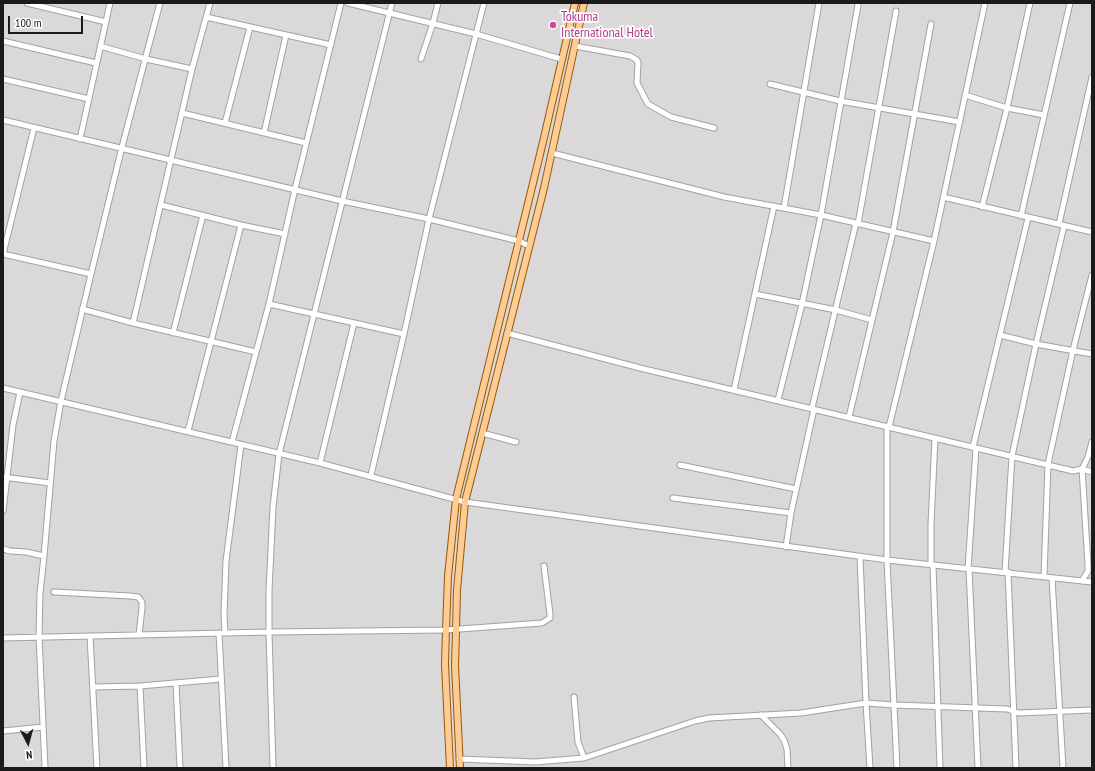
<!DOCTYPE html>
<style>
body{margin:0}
#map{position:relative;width:1095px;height:771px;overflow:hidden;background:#eee8e0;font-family:"PT Sans Narrow",sans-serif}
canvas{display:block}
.frame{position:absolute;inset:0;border:4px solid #1b1b1b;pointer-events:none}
.north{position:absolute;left:8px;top:723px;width:40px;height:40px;-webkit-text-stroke:3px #fff;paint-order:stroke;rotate:174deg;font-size:11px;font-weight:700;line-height:16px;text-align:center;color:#1b1b1b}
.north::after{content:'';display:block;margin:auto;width:14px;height:18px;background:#1b1b1b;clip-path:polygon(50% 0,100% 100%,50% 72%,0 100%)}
.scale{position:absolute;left:8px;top:16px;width:75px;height:18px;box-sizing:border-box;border:2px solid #1b1b1b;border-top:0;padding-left:5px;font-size:12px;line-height:14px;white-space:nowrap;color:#1b1b1b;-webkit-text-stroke:3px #fff;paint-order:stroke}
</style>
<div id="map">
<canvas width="1095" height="771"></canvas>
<div class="frame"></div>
<div class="north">N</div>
<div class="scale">100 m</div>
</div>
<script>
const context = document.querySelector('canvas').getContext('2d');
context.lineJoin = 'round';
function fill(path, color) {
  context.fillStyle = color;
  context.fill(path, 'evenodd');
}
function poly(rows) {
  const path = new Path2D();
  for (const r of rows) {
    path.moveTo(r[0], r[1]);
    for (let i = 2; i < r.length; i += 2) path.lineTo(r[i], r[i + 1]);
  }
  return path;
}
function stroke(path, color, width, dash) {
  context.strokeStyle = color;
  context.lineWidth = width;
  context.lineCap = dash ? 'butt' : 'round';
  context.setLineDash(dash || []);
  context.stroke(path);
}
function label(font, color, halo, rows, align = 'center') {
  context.font = font + ' "PT Sans Narrow",sans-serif';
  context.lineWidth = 3.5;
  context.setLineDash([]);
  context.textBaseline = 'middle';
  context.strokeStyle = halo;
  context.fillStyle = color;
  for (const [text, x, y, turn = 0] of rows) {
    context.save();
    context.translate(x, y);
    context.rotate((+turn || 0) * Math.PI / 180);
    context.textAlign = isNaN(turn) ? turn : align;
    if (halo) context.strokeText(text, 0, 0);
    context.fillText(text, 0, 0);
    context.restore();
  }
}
const residential = poly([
 [3,3,1092,3,1092,768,3,768]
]);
const minor = poly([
 [27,3,106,22],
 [348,3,476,34,561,59],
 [206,17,331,45],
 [3,41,96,63],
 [100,46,146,59,192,69],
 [575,46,630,56,637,60,638,63,637,83,648,104,671,117,714,128],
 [421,59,433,23,438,3],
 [3,79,89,99],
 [770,84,840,101,960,122],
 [965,95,1007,108,1044,115],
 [182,113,306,143],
 [3,120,342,201,429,219,519,241,529,246],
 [225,123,250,27],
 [34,128,3,254,91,274],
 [264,133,286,35],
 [80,139,110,3],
 [552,153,724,197,821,215,934,241],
 [943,197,1092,232],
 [161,205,241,225,285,234],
 [982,207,1007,108,1030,3],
 [784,208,819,3],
 [1021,216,1070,3],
 [858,224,896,11],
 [1059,224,1092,77],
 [755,294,836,310,872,320],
 [269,304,404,334],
 [82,309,133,323,256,352],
 [133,323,192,69,210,3],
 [173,333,203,215],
 [507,333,640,368,1073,471,1082,469,1092,472],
 [1000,335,1036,344,1092,354],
 [3,388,320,463,465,502,887,560,1092,582],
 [734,390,774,206],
 [778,400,802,304,821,215,858,5],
 [812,408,856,223],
 [849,417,893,232,931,24],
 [887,426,887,560,897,768],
 [889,427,934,241,985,3],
 [188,431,241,225],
 [482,433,516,442],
 [232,442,269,304,295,189,341,3],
 [973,447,1028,218],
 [320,463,354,323],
 [680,465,796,489],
 [371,475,404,334,429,219,484,3],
 [3,477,50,483],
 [673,498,791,513],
 [3,511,13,425,20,392],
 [786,547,791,513,814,409],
 [3,549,10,551,26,552,44,556],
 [860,557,866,703,870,768],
 [931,565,931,524,935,438],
 [933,565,940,768],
 [968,569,976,448],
 [969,569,978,768],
 [1005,572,1012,456,1036,344,1064,226],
 [1008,572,1016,768],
 [1044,577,1048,464,1073,350,1092,275],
 [1052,578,1063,768],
 [1082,581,1088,571,1088,564,1082,469,1088,457,1092,442],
 [54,592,130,596,138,597,142,602,142,608,139,635],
 [219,633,226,768],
 [225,633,224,614,226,561,241,445],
 [90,636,97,768],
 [3,638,269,632,446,630,542,623,550,618,550,614,544,566],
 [176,683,180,768],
 [140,686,144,768],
 [93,687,140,686,221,679],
 [574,697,578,742,584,758],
 [761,715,780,734,784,740,787,749,788,768],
 [3,731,43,727],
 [459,759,535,762,584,758,695,721,709,718,801,713,866,703,894,705,1007,709,1019,713,1092,710],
 [45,768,39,637,40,593,44,556,54,441,61,401,91,274,122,147,160,3],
 [273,768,269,632,269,591,273,507,279,454,392,3]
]);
const major = poly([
 [450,768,445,664,446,630,448,576,456,499,543,142,575,3],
 [460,768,455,666,456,630,457,590,465,502,544,188,584,3]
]);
const markers = [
 [553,25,4,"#d1479c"]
];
const hotelNames = [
 ["Tokuma",561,17],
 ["International Hotel",561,33]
];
fill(residential, '#dad8d8');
stroke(minor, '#a2a2a2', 7);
stroke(major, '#935b00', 8);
stroke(minor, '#fff', 5);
stroke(major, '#ffcb94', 6);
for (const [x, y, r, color] of markers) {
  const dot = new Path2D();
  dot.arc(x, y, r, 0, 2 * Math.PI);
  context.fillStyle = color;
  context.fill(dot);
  stroke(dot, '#fff', 1.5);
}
label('14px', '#b23c85', '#fff', hotelNames, 'left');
</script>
